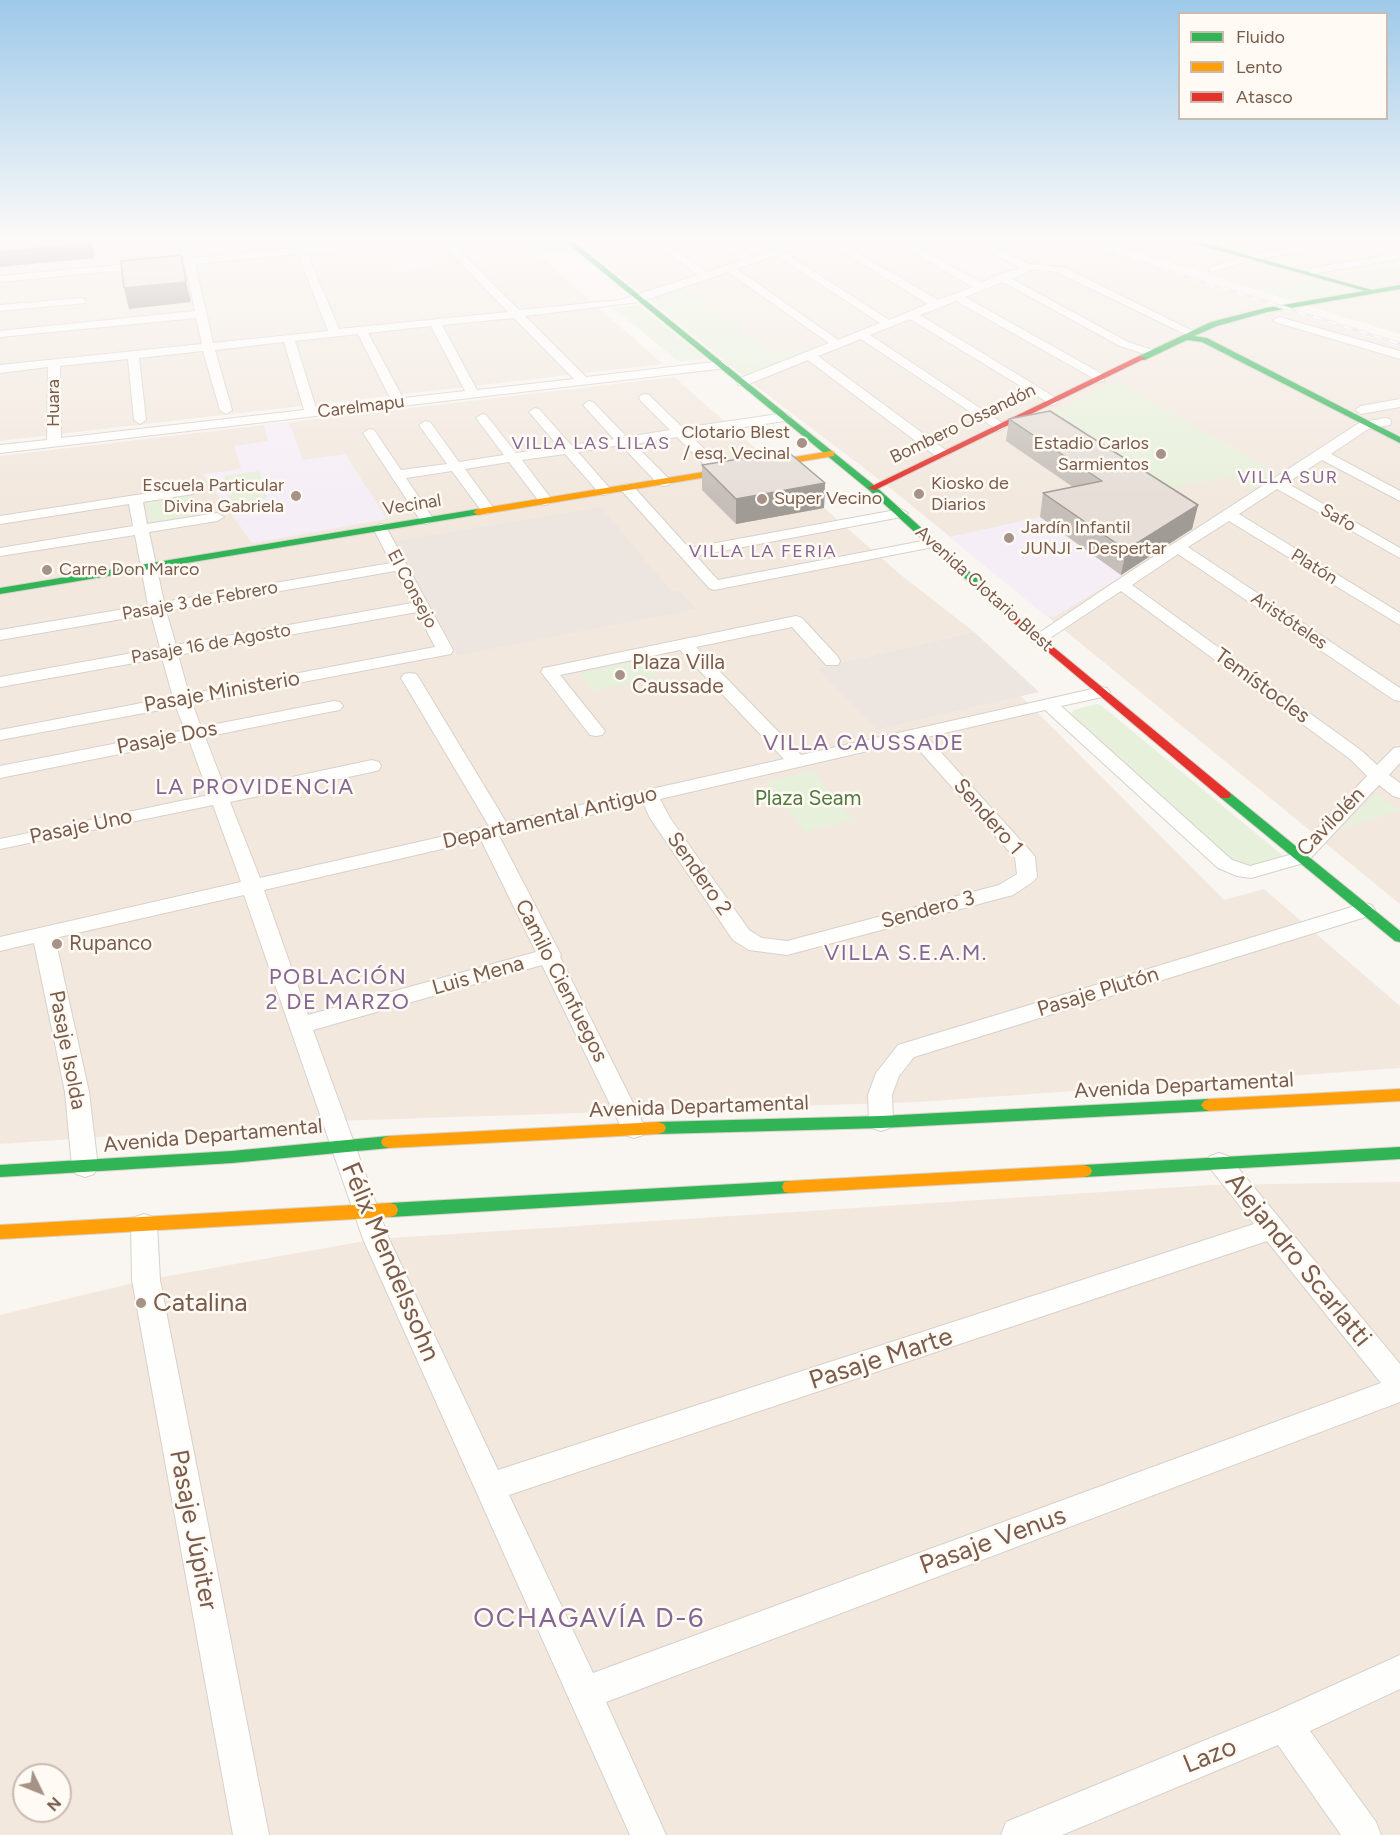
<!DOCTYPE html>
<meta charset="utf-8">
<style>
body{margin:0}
#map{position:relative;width:1400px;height:1835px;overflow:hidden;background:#f9f5f0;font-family:Figtree,sans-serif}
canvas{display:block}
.legend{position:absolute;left:1178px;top:12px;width:210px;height:108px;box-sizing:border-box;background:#fffaf3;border:2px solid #cabbb1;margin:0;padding:8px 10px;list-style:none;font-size:18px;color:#7a5c4d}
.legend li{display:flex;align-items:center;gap:12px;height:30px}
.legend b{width:30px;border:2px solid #cabbb1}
.north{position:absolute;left:12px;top:1763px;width:60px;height:60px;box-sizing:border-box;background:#fffaf3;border:2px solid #cabbb1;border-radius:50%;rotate:133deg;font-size:16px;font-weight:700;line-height:24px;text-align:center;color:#7a5c4d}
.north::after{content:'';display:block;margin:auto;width:21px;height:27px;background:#a69286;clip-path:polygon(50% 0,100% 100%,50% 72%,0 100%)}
</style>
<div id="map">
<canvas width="1400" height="1835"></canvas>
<ul class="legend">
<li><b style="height:8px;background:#30b455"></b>Fluido</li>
<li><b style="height:8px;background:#ff9f0a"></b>Lento</li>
<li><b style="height:8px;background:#e5322d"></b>Atasco</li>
</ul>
<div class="north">N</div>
</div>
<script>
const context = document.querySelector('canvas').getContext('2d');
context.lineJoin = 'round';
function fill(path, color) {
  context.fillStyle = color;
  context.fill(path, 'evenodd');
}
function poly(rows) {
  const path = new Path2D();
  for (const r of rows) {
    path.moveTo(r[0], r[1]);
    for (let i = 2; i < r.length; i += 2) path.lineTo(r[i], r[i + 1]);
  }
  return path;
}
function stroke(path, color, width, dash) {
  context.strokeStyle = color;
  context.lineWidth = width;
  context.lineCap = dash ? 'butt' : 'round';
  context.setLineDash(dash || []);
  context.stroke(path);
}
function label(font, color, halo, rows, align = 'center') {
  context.font = font + ' Figtree,sans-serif';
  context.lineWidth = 5;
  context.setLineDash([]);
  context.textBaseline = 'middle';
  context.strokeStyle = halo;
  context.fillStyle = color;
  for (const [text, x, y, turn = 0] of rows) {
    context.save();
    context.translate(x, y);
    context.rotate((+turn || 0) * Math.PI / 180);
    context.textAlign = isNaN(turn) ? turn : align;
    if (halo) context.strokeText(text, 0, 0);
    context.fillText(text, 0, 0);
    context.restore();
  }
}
const residential = poly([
 [0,240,521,240,663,364,0,441],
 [575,240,1062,240,1400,347,1400,904,889,487,752,383],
 [1098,240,1400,240,1400,334,1318,309],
 [674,377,901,575,974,632,819,668,876,730,1021,696,1224,900,1264,889,1400,1006,1400,1068,918,1102,334,1121,0,1144,0,456],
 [1400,1182,1400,1835,0,1835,0,1315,146,1280,376,1239,1211,1185],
 [24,1775,60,1775,60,1811,24,1811]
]);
const industrial = poly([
 [601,507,671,591,678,590,696,609,458,655,395,541],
 [974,632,1039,692,876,730,818,668]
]);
const education = poly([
 [0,240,173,240,175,256,0,272],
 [429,253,437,266,396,270,389,257],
 [987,253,1013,266,974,281,937,261],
 [289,422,303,460,345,454,387,519,252,543,203,474,241,469,234,446,268,441,264,425],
 [1040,517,1069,538,1122,576,1054,617,1046,616,949,537]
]);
const green = poly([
 [521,240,554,240,567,251,537,254],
 [1396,259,1400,260,1400,279,1382,282,1346,268],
 [1312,278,1336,285,1338,291,1290,300,1262,291],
 [685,289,771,354,819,347,752,375,743,374,650,300],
 [638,305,706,358,679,362,613,308],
 [1118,381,1279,475,1254,491,1230,476,1140,495,1031,424],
 [259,471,267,498,231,503,224,476],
 [189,494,195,518,150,524,145,500],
 [646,659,659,676,593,691,581,673],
 [1097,704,1102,706,1288,860,1247,874,1070,716,1074,710],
 [814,770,814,771,853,820,805,832,767,782],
 [1376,793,1400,811,1342,828]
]);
const street = poly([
 [180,240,190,240,194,258,295,248,292,240,302,240,305,247,376,240,416,240,411,243,307,253,339,329,508,312,438,240,449,240,519,310,620,300,698,275,650,240,662,240,707,272,743,260,714,240,726,240,752,257,800,240,816,240,784,252,889,320,928,304,823,240,836,240,938,300,973,287,892,240,905,240,982,283,997,275,1020,268,967,240,980,240,1029,264,1063,267,1197,333,1195,335,1187,335,1057,272,1035,269,1012,279,1128,342,1156,351,1156,355,1148,355,1120,346,1003,282,965,297,1104,375,1104,381,1100,382,956,301,920,315,1056,398,1058,401,1056,404,1052,405,910,319,870,335,1004,424,1005,427,999,431,861,339,818,356,947,451,949,454,942,458,937,457,808,360,746,385,738,385,738,379,829,343,728,272,639,302,525,316,586,377,722,361,728,365,726,368,0,453,0,445,47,440,48,367,0,373,0,365,202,344,196,318,0,337,0,331,195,311,185,264,0,282,0,276,184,259,180,240],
 [298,254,328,331,213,343,195,264,298,254],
 [776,255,880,323,838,340,737,269,776,255],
 [514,318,574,379,477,390,442,325,514,318],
 [431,326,465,391,403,398,368,333,431,326],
 [358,334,391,400,316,408,295,341,358,334],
 [284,342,304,410,61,438,60,366,128,359,134,420,140,424,146,420,139,358,203,351,220,410,226,414,232,410,215,350,284,342],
 [1111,240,1126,240,1113,246,1108,243,1111,240],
 [1334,240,1358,240,1250,261,1212,272,1207,269,1248,255,1334,240],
 [1399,253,1399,259,1312,274,1307,271,1312,268,1399,253],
 [81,298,85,299,85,303,0,311,0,305,81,298],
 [1279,317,1400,351,1400,359,1275,322,1273,320,1279,317],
 [645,394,649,395,683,428,785,413,791,417,785,421,690,435,725,469,727,472,720,476,715,475,677,437,634,444,669,479,671,482,669,485,664,486,659,485,621,445,578,452,612,491,605,495,600,494,565,454,522,460,553,501,546,505,541,504,509,462,465,469,495,510,488,514,483,513,452,471,406,478,434,520,427,524,422,523,363,433,369,429,374,430,401,470,447,464,419,425,425,421,430,422,459,462,504,455,476,418,482,414,486,415,516,453,559,447,529,412,535,408,539,409,571,445,614,439,583,405,589,401,593,402,627,437,670,430,641,401,639,398,641,395,645,394],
 [1400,399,1400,407,1361,414,1355,410,1361,406,1400,399],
 [1385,418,1390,419,1391,422,1390,425,1368,429,1331,454,1400,491,1400,501,1322,460,1287,483,1400,548,1400,558,1277,489,1239,514,1400,613,1400,625,1229,521,1188,547,1400,688,1400,701,1394,700,1178,554,1132,585,1362,751,1377,765,1394,748,1400,747,1400,763,1389,775,1400,783,1400,798,1393,796,1379,785,1307,862,1251,878,1237,876,1218,868,1045,710,927,737,1032,853,1035,857,1037,877,1034,881,1013,895,787,955,749,950,733,940,650,818,643,803,499,836,561,955,560,957,646,1129,643,1135,634,1138,625,1135,542,965,313,1030,389,1239,498,1470,1254,1224,1206,1163,1210,1156,1219,1153,1228,1156,1400,1364,1400,1402,606,1702,666,1835,630,1835,363,1239,244,895,55,938,89,1092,98,1167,94,1174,85,1177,76,1174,72,1167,65,1092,34,943,0,951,0,937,241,882,213,805,0,849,0,839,209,795,189,740,0,778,0,766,185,730,176,707,0,740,0,730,173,697,162,658,0,687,0,677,160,648,151,614,0,640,0,630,148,605,135,535,0,556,0,548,133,526,129,504,0,524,0,516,188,487,193,488,195,491,193,494,143,502,147,524,217,513,224,517,217,521,149,532,164,602,391,563,373,528,380,524,385,525,453,650,451,654,192,703,201,727,334,701,340,702,343,706,340,710,334,711,205,737,226,791,372,760,379,762,381,766,379,770,372,772,230,802,260,878,489,826,401,678,404,674,410,673,416,674,419,678,506,822,784,759,680,650,560,675,605,731,602,735,596,736,590,735,541,672,543,668,549,667,796,616,802,618,838,657,840,661,838,665,826,665,792,627,696,647,801,755,1101,687,1107,688,1110,692,1107,696,1061,706,1232,860,1250,866,1293,854,1367,776,1350,759,1121,591,1044,642,1032,642,1030,639,1116,581,1359,423,1385,418],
 [395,571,412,603,176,645,166,611,395,571],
 [417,612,435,647,189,694,178,655,417,612],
 [911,741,1015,858,1017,874,999,885,787,941,762,938,749,930,670,818,660,799,911,741],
 [481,840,536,952,308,1015,264,890,481,840],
 [1267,1241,1381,1383,593,1673,509,1495,1267,1241],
 [627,484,632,485,689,548,901,509,908,513,901,517,696,556,718,580,933,539,940,543,933,547,714,590,709,588,622,491,620,488,627,484],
 [1365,903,1372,905,1375,910,1372,915,914,1057,899,1076,892,1095,893,1122,890,1128,881,1131,872,1128,869,1122,868,1095,876,1073,898,1045,1365,903],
 [144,1214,153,1217,157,1224,160,1280,269,1835,233,1835,132,1280,131,1224,135,1217,144,1214],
 [1400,1655,1400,1689,1310,1731,1376,1822,1381,1835,1341,1835,1278,1745,1062,1835,1001,1835,1006,1822,1274,1712,1400,1655]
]);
const fast = poly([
 [564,240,571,240,875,486,1016,614,1016,618,1008,618,869,490,564,240],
 [1181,240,1193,240,1372,290,1400,285,1400,289,1267,312,1217,326,1194,336,1207,338,1400,437,1400,443,1202,342,1187,340,1145,360,1139,360,1139,356,1211,322,1266,308,1365,291,1181,240],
 [478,509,481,510,481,514,0,594,0,588,478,509],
 [1225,791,1229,792,1400,931,1400,942,1395,941,1221,798,1219,795,1225,791],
 [1209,1099,1214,1101,1217,1105,1214,1109,1209,1111,881,1128,658,1134,652,1132,650,1128,652,1124,658,1122,881,1116,1209,1099],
 [389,1136,395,1138,397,1142,395,1146,389,1148,232,1163,0,1177,0,1165,232,1151,389,1136],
 [1400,1147,1400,1159,1084,1177,1078,1175,1076,1171,1078,1167,1084,1165,1400,1147],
 [790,1181,796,1182,798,1187,796,1192,790,1193,390,1217,384,1215,382,1210,384,1205,390,1203,790,1181]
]);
const slow = poly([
 [831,451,834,452,834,456,478,515,473,512,478,509,831,451],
 [1400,1089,1400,1101,1209,1111,1204,1109,1201,1105,1204,1101,1209,1099,1400,1089],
 [658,1122,664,1124,666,1128,664,1132,658,1134,389,1148,383,1146,381,1142,383,1138,389,1136,658,1122],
 [1084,1165,1090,1167,1092,1171,1090,1175,1084,1177,790,1193,784,1192,782,1187,784,1182,790,1181,1084,1165],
 [390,1203,396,1205,398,1210,396,1215,390,1217,0,1239,0,1225,390,1203]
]);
const jam = poly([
 [1139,356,1146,358,875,490,868,488,1139,356],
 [1012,613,1229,792,1231,795,1229,798,1221,798,1008,618,1007,616,1012,613]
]);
const rail = poly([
 [1069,240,1400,344]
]);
const wall = poly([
 [1009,419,1198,505,1192,529,1121,575,1040,517,1043,493,1073,487,1006,441],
 [702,465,825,483,824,508,736,524,702,490]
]);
const shadedWall = poly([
 [90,240,92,240,94,258,0,267,0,252],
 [186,282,191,302,129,309,124,288],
 [825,483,824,508,736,524,736,499],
 [1198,505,1192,529,1121,575,1126,550]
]);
const building = poly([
 [0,240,90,240,90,243,0,252,0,240],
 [181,255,186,282,124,288,121,261,181,255],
 [1050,411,1198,505,1126,550,1043,493,1102,481,1009,419,1050,411],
 [787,451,825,483,736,499,702,465,787,451]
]);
const markers = [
 [802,443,6,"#a69286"],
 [1161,454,6,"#a69286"],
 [919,494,6,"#a69286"],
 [296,496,6,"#a69286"],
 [762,499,6,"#a69286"],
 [1009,538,6,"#a69286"],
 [47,570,6,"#a69286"],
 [620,675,6,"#a69286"],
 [57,944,6,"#a69286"],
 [141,1303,6,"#a69286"]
];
const farStreetnames = [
 ["Huara",54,403,-90],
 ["Carelmapu",361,407,-7],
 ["Bombero Ossandón",963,424,-26],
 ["Vecinal",412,505,-9],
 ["Safo",1338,518,30],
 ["Platón",1314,567,32],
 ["El Consejo",412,589,62],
 ["Avenida Clotario Blest",984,589,42],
 ["Pasaje 3 de Febrero",200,601,-10],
 ["Aristóteles",1289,621,34],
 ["Pasaje 16 de Agosto",211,644,-10]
];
const farPoinames = [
 ["Clotario Blest",790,433,"right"],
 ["/ esq. Vecinal",790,454,"right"],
 ["Estadio Carlos",1149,444,"right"],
 ["Sarmientos",1149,465,"right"],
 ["Kiosko de",931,484],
 ["Diarios",931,505],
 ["Escuela Particular",284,486,"right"],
 ["Divina Gabriela",284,507,"right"],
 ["Super Vecino",774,499],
 ["Jardín Infantil",1021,528],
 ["JUNJI - Despertar",1021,549],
 ["Carne Don Marco",59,570]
];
const farNeighbourhoodnames = [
 ["VILLA LAS LILAS",591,444],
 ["VILLA SUR",1288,478],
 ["VILLA LA FERIA",763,552]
];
const poiNames = [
 ["Plaza Villa",632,663],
 ["Caussade",632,687],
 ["Rupanco",69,944]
];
const streetNames = [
 ["Temístocles",1262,686,36],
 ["Pasaje Ministerio",222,692,-10],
 ["Pasaje Dos",167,738,-11],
 ["Sendero 1",988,817,49],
 ["Departamental Antiguo",550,818,-13],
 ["Cavilolén",1331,822,-46],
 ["Pasaje Uno",81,827,-12],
 ["Sendero 2",699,874,55],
 ["Sendero 3",928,910,-15],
 ["Luis Mena",478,976,-16],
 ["Camilo Cienfuegos",561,981,63],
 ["Pasaje Plutón",1098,992,-17],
 ["Pasaje Isolda",67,1050,79],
 ["Avenida Departamental",1184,1086,-3],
 ["Avenida Departamental",699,1107,-2],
 ["Avenida Departamental",213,1136,-5]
];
const parkNames = [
 ["Plaza Seam",808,799]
];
const neighbourhoodNames = [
 ["VILLA CAUSSADE",864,744],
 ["LA PROVIDENCIA",255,788],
 ["VILLA S.E.A.M.",906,954],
 ["POBLACIÓN",338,978],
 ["2 DE MARZO",338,1003]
];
const nearStreetnames = [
 ["Alejandro Scarlatti",1298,1260,51],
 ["Félix Mendelssohn",390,1262,67],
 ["Pasaje Marte",881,1359,-18],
 ["Pasaje Júpiter",193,1530,79],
 ["Pasaje Venus",993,1541,-20],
 ["Lazo",1210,1756,-22]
];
const nearPoinames = [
 ["Catalina",153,1303]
];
const nearNeighbourhoodnames = [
 ["OCHAGAVÍA D-6",589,1619]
];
fill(residential, '#f2e8de');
fill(industrial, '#ede5e0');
fill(education, '#f6eef6');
fill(green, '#e7f0db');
stroke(street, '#d7d1cb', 2);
stroke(fast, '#d9d2cb', 2);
stroke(slow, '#d9d2cb', 2);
stroke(jam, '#d9d2cb', 2);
fill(street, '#fefefd');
fill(fast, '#30b455');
fill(slow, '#ff9f0a');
fill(jam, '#e5322d');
stroke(rail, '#e6e3e7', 4);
stroke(rail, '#fffaf3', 2, [8]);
fill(wall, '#c6bfb9');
fill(shadedWall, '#a19b96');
fill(building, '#e6ded7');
stroke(building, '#a19b96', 1.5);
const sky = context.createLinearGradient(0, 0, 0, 497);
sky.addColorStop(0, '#9ec9e9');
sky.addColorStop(0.48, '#fcfaf8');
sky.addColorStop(1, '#fcfaf800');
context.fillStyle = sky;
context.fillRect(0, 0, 1400, 497);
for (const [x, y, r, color] of markers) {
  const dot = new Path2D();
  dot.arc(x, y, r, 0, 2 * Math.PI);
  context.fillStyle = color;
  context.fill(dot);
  stroke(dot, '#fffaf3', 2);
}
label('18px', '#7a5c4d', '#fffaf3', farStreetnames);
label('18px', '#7a5c4d', '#fffaf3', farPoinames, 'left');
context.letterSpacing = '1.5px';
label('18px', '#846695', '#fffaf3', farNeighbourhoodnames);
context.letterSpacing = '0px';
label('21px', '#7a5c4d', '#fffaf3', poiNames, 'left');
label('21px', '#7a5c4d', '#fffaf3', streetNames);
label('21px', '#537a41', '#fffaf3', parkNames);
context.letterSpacing = '1.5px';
label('22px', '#846695', '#fffaf3', neighbourhoodNames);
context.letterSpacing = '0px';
label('26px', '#7a5c4d', '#fffaf3', nearStreetnames);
label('26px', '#7a5c4d', '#fffaf3', nearPoinames, 'left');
context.letterSpacing = '1.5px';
label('27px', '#846695', '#fffaf3', nearNeighbourhoodnames);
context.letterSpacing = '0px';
</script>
